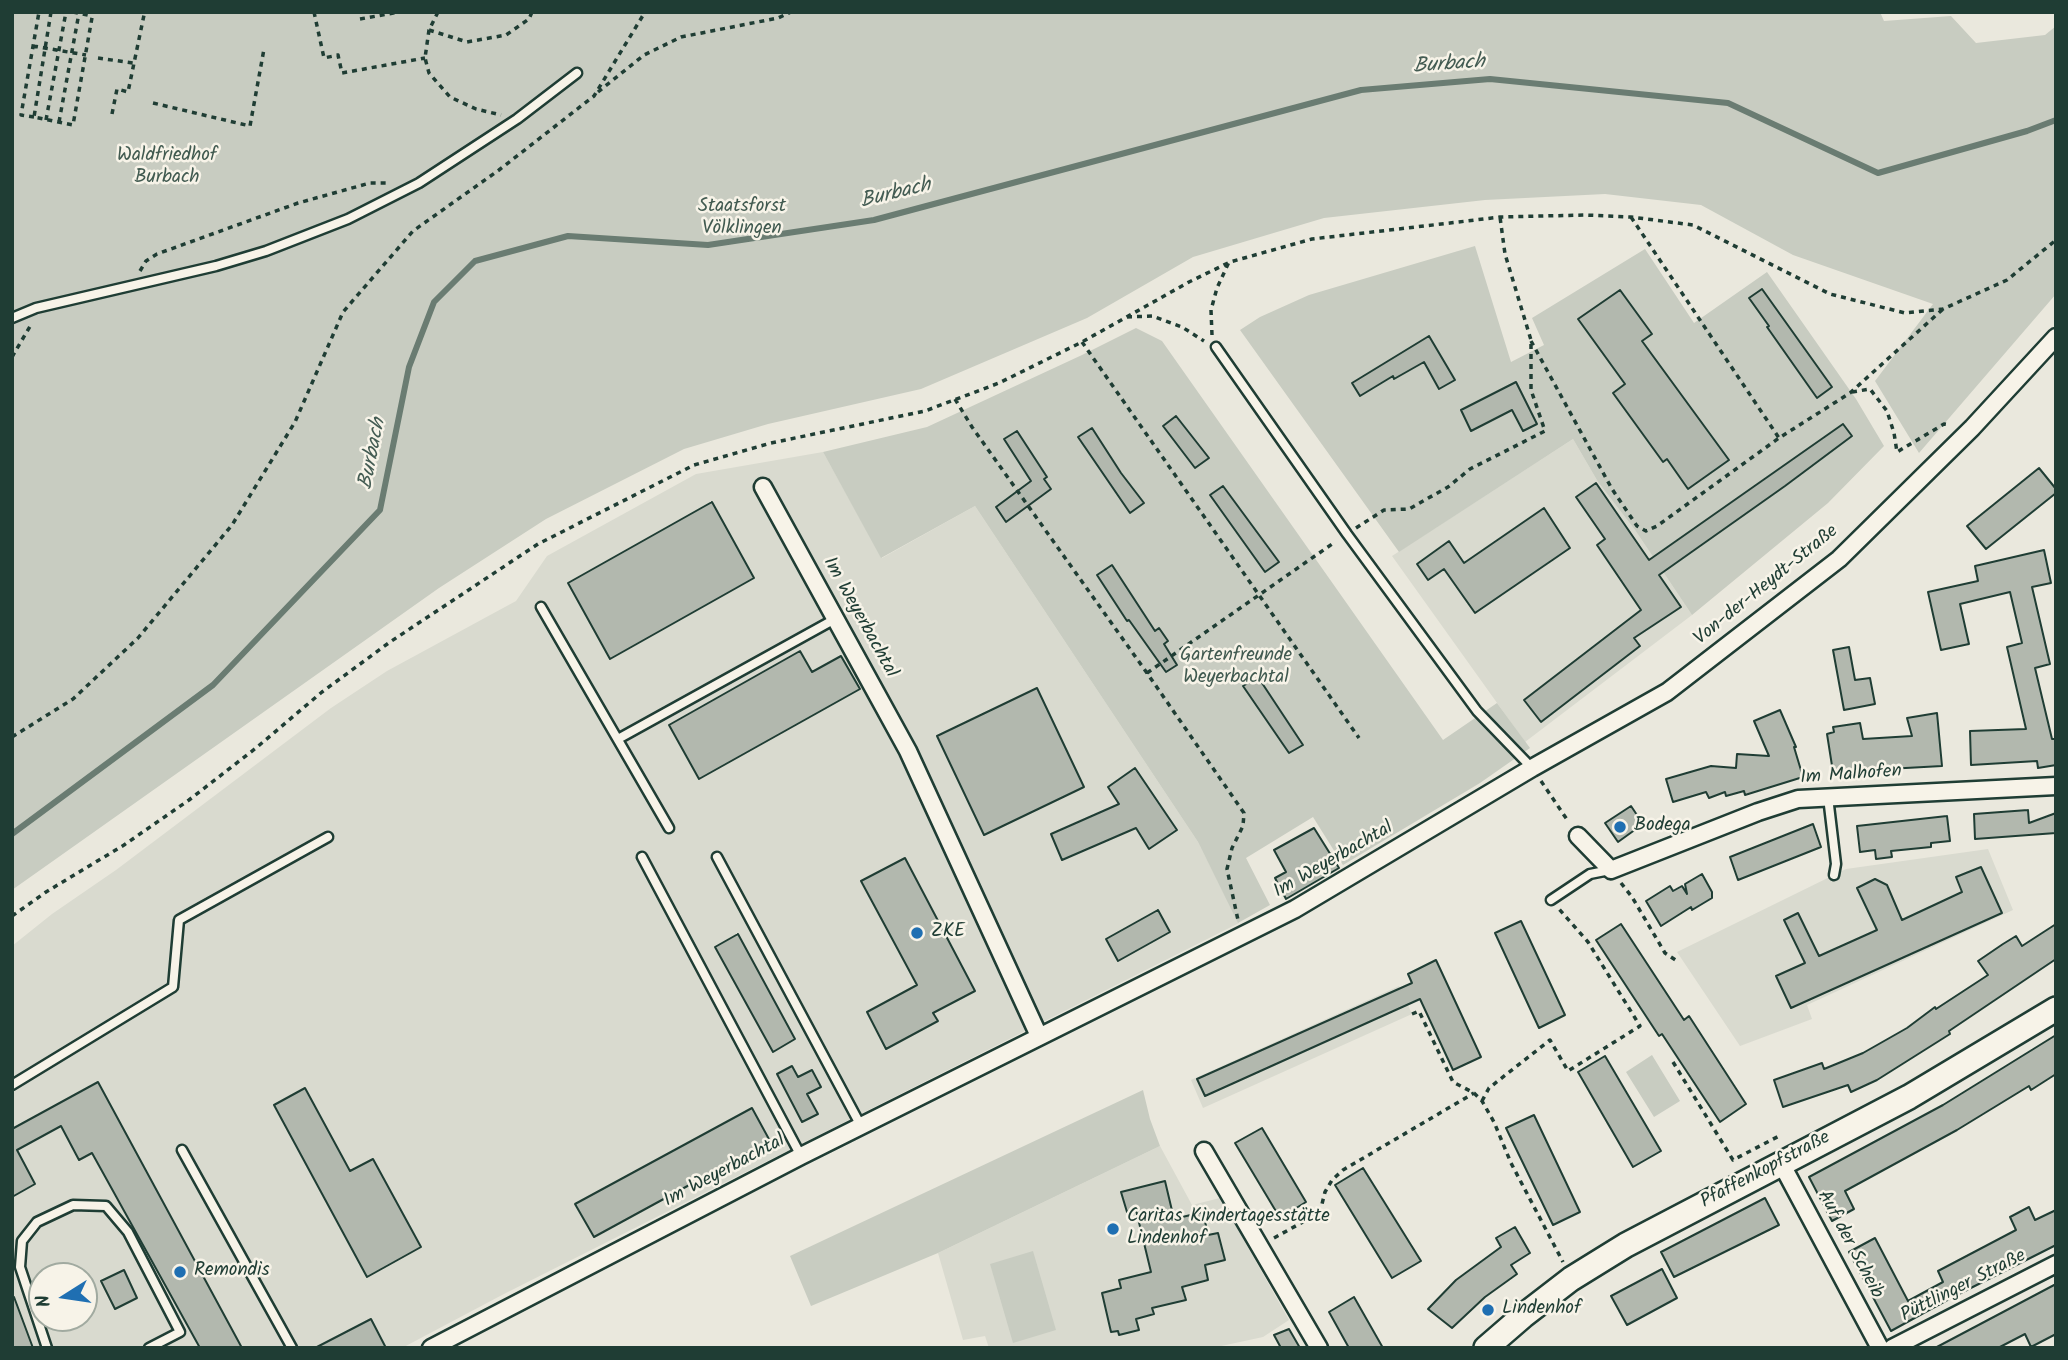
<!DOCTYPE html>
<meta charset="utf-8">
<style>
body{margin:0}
#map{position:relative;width:2068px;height:1360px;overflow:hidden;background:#eae8dd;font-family:Kalam,sans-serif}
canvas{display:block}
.frame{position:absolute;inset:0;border:14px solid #1f3d34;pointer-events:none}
.north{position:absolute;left:28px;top:1262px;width:70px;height:70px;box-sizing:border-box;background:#f7f3e8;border:2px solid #a1aaa0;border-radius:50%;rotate:258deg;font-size:19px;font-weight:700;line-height:28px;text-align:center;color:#1f3d34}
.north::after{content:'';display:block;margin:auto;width:24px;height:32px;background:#1f6fb2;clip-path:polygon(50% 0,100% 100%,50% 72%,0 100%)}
</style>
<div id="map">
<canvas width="2068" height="1360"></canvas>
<div class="frame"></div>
<div class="north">N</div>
</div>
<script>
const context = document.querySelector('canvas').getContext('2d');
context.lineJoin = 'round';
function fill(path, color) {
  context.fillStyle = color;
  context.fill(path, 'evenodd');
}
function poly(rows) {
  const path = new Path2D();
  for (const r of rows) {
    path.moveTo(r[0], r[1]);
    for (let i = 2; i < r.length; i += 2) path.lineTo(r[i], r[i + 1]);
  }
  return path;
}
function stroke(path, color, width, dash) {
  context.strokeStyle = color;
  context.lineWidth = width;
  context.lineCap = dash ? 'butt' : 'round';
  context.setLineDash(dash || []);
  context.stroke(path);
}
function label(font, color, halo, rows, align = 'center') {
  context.font = font + ' Kalam,sans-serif';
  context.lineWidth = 5;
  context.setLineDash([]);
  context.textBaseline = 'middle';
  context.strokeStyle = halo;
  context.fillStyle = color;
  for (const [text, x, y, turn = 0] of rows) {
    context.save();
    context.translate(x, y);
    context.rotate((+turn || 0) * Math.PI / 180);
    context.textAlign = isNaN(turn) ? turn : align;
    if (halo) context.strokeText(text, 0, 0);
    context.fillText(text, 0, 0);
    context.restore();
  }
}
const built = poly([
 [1573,439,1598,482,1635,530,1692,615,1525,742,1392,556],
 [823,452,882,558,975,506,1198,842,1239,923,502,1295,402,1348,12,1348,12,946,52,914,116,870,331,708,387,671,516,601,547,556,696,474],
 [42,1276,84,1276,84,1318,42,1318],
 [1988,849,2013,910,1807,1005,1812,1019,1740,1046,1677,952,1846,869],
 [1399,986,1412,1014,1203,1108,1191,1080],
 [1160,1146,1192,1205,1220,1198,1289,1320,1263,1337,1212,1348,989,1348,985,1336,963,1340,938,1253]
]);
const green = poly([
 [12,12,1880,12,1884,21,1951,16,1976,43,2045,35,2056,26,2056,294,1919,453,1875,381,1933,304,1793,255,1701,205,1605,194,1485,200,1324,218,1193,257,1087,318,921,389,768,424,684,449,546,519,439,588,12,890],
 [1475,246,1511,362,1544,345,1532,318,1645,249,1694,323,1767,272,1856,399,1884,446,1828,503,1692,615,1635,530,1598,482,1573,439,1399,552,1240,330,1260,317,1309,295],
 [1136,328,1162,341,1443,740,1497,703,1530,748,1480,783,1343,865,1313,817,1246,858,1270,905,1238,923,1198,842,975,506,881,558,823,452,927,427,1082,355],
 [1652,1055,1680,1101,1654,1117,1626,1072],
 [1143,1090,1150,1119,1160,1146,938,1253,811,1306,790,1256],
 [1033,1251,1056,1330,1013,1343,990,1264]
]);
const stream = poly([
 [12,834,213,685,380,510,409,367,434,302,475,261,568,236,708,245,874,220,1361,90,1490,79,1728,103,1878,173,2027,131,2056,120]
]);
const building = poly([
 [1762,289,1832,387,1817,398,1767,327,1769,326,1749,298,1762,289],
 [1620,290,1652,334,1642,341,1729,460,1688,489,1667,459,1663,462,1613,393,1625,384,1578,319,1620,290],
 [1429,336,1455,380,1439,389,1424,362,1394,379,1393,376,1360,396,1352,383,1429,336],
 [1516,382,1537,424,1523,431,1512,410,1471,431,1461,410,1516,382],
 [1176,416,1209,458,1195,468,1163,426,1176,416],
 [1843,424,1852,436,1785,486,1659,575,1681,607,1634,638,1640,646,1541,722,1524,700,1641,610,1597,545,1605,539,1576,497,1596,483,1649,560,1843,424],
 [1092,428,1121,473,1144,503,1130,513,1078,437,1092,428],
 [1017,431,1047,477,1044,479,1051,489,1006,522,996,507,1031,481,1004,439,1017,431],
 [2039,468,2056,489,2056,493,1986,549,1967,526,2039,468],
 [1223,486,1279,562,1265,572,1210,495,1223,486],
 [712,502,754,578,610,659,568,583,712,502],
 [1544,508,1570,548,1475,613,1444,569,1428,580,1417,564,1449,541,1464,563,1544,508],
 [2044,550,2051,583,2032,587,2050,664,2035,668,2052,739,2056,739,2056,765,2038,768,2037,761,1971,765,1970,731,2026,729,2007,647,2022,643,2010,592,1960,604,1969,644,1941,650,1928,592,1978,581,1975,566,2044,550],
 [1112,565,1155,631,1159,628,1168,641,1164,644,1177,665,1166,672,1129,620,1127,621,1097,575,1112,565],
 [1849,647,1855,680,1870,678,1875,704,1844,710,1833,650,1849,647],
 [800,651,812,672,841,656,860,689,699,779,669,725,800,651],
 [1258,677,1303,745,1289,753,1243,686,1258,677],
 [1037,688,1084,787,984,835,937,736,1037,688],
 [1780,710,1796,747,1794,747,1803,777,1745,795,1744,791,1726,796,1725,792,1709,798,1706,792,1673,802,1666,779,1711,766,1736,768,1737,754,1769,756,1754,721,1780,710],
 [1937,713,1942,766,1833,772,1827,734,1834,732,1833,727,1860,723,1863,739,1912,736,1907,718,1937,713],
 [1135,768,1177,830,1149,849,1136,828,1062,860,1051,834,1119,804,1108,787,1135,768],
 [1631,806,1643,824,1618,842,1605,823,1631,806],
 [2028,810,2029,823,2056,813,2056,833,1975,839,1974,814,2028,810],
 [1947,816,1950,841,1931,843,1931,847,1891,851,1892,857,1876,859,1875,850,1860,852,1857,826,1947,816],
 [1813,824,1821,847,1738,880,1730,857,1813,824],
 [1314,828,1339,868,1286,899,1275,878,1286,872,1274,850,1314,828],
 [905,858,975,991,933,1013,938,1021,886,1049,867,1012,917,985,861,881,905,858],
 [1981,867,2002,913,1791,1008,1776,976,1805,963,1784,920,1798,913,1819,956,1877,930,1857,888,1875,879,1887,885,1902,920,1962,892,1956,877,1981,867],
 [1702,874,1712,892,1712,898,1692,910,1691,907,1661,926,1646,901,1670,886,1673,891,1682,886,1687,894,1685,884,1702,874],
 [1158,910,1170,932,1118,961,1106,939,1158,910],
 [1521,921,1565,1015,1539,1028,1495,933,1521,921],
 [1621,924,1684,1020,1689,1016,1746,1104,1720,1122,1662,1034,1659,1036,1596,940,1621,924],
 [2056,924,2056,959,1949,1031,1950,1034,1877,1080,1851,1092,1848,1085,1783,1107,1774,1080,1822,1063,1824,1069,1863,1053,1907,1028,1935,1007,1936,1009,1988,975,1978,961,2003,944,2016,936,2022,946,2056,924],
 [738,934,795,1039,773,1052,715,947,738,934],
 [1436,960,1481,1057,1453,1070,1420,999,1205,1096,1197,1079,1412,983,1408,974,1436,960],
 [2056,1035,2056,1074,2031,1090,2029,1086,1957,1130,1845,1191,1854,1209,1832,1221,1809,1177,1943,1105,2056,1035],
 [1605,1056,1661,1151,1633,1167,1578,1072,1605,1056],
 [792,1066,798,1077,812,1070,821,1087,807,1094,818,1114,802,1122,777,1074,792,1066],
 [98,1082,242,1348,200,1348,92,1153,79,1160,61,1126,17,1150,35,1184,12,1197,12,1129,98,1082],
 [305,1088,350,1171,373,1159,421,1247,367,1277,274,1105,305,1088],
 [752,1108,770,1141,594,1237,575,1204,752,1108],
 [1534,1115,1580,1212,1553,1225,1506,1128,1534,1115],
 [1262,1128,1306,1202,1280,1218,1235,1143,1262,1128],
 [1363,1168,1421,1261,1392,1278,1335,1185,1363,1168],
 [1165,1181,1174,1219,1203,1212,1208,1235,1218,1233,1225,1260,1205,1265,1208,1280,1182,1287,1186,1300,1152,1308,1154,1314,1136,1319,1139,1330,1119,1335,1118,1331,1111,1332,1102,1293,1121,1288,1119,1280,1151,1272,1136,1210,1127,1212,1121,1192,1165,1181],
 [1765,1198,1779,1225,1674,1277,1661,1252,1765,1198],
 [2029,1207,2035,1220,2056,1210,2056,1245,1951,1298,1891,1331,1849,1252,1875,1238,1908,1301,1943,1282,1938,1271,2016,1230,2010,1217,2029,1207],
 [1515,1227,1530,1253,1511,1265,1517,1274,1485,1297,1452,1328,1428,1309,1456,1280,1501,1247,1496,1238,1515,1227],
 [1662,1269,1677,1298,1627,1325,1611,1296,1662,1269],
 [124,1270,137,1298,115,1309,101,1281,124,1270],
 [2056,1284,2056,1334,2031,1347,2025,1334,1998,1348,1935,1348,2056,1284],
 [14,1297,33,1348,12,1348,12,1298,14,1297],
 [1354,1297,1383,1348,1349,1348,1329,1312,1354,1297],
 [371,1319,386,1348,315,1348,371,1319],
 [1289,1329,1300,1348,1281,1348,1274,1335,1289,1329]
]);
const path = poly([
 [51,12,34,117,73,125,93,12],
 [73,12,92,16],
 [314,12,324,58,338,55,342,73,425,58],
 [438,12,429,30,425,58,429,73,450,97,476,109,501,115],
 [360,19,399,12],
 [429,30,467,42,506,35,529,19,532,12],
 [33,46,86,55],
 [98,58,133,63],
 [598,92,644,55,681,37,778,18,791,12],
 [153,103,250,126,264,49],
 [112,114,117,89,128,92,144,15],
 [34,117,21,115,39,12],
 [46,120,66,12],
 [59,122,79,13],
 [1631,217,1779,438],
 [140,271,146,261,157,254,298,203,370,183,386,183],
 [1127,317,1152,316,1182,327,1204,341],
 [1212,335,1211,310,1217,288,1229,262],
 [1531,341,1612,489,1637,526,1646,531,1657,526,1779,438,1850,393,1943,309],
 [1082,342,1359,738],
 [12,357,32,323],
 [1852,392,1870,389,1887,411,1894,433,1897,452,1944,424,1950,425],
 [955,399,972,427,1147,673,1244,813,1243,826,1232,848,1227,869,1238,920],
 [1356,528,1384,510,1409,509,1448,487,1470,469,1545,431,1531,390,1531,340,1505,254,1500,217],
 [1147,673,1335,542],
 [12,737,73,699,138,638,232,525,295,422,343,312,413,231,499,170,594,96,645,12],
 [1541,781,1568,821],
 [1621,883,1632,897,1665,953,1677,961],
 [12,916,46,892,124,845,189,800,256,748,322,692,390,642,538,544,694,465,771,443,925,411,999,383,1082,342,1189,282,1230,262,1312,239,1450,223,1500,217,1585,215,1631,217,1693,225,1830,294,1905,313,1943,309,2007,280,2056,240],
 [1412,1014,1419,1011,1453,1082,1474,1093,1482,1101,1494,1122,1511,1163,1563,1262],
 [1673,1062,1733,1160,1781,1135],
 [1482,1101,1489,1088,1550,1040,1568,1071,1640,1026,1588,942,1559,909],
 [1274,1238,1310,1218,1322,1204,1325,1192,1332,1180,1343,1170,1474,1093]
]);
const lane = poly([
 [12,318,36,308,216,266,266,251,348,219,419,183,517,119,577,73],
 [1216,347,1347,534,1477,711,1532,768],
 [541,607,669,828],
 [618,739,835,619],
 [1828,797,1836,864,1834,875],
 [642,857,801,1156],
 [717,857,861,1126],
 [1551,900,1590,874,1610,870],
 [12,1085,173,987,179,920,328,837],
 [182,1150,292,1348],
 [47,1348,20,1267,22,1241,37,1222,73,1205,106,1206,128,1232,180,1332,149,1348]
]);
const street = poly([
 [763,487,908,751,1039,1036],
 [1578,836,1611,870,1758,812,1798,799,2056,786],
 [1204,1151,1319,1348],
 [1781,1163,1880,1348],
 [431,1348,801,1156,1295,909,1532,768,1667,692,1839,559,1972,428,2056,337],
 [1892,1348,2056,1264]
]);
const secondary = poly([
 [1486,1348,1523,1316,1571,1279,1626,1245,1909,1097,2056,1009]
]);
const markers = [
 [1620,827,7,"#1f6fb2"],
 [917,933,7,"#1f6fb2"],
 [1113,1229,7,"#1f6fb2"],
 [180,1272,7,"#1f6fb2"],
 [1488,1310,7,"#1f6fb2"]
];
const parkNames = [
 ["Waldfriedhof",167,157],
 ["Burbach",167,179],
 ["Staatsforst",742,208],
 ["Völklingen",742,230],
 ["Gartenfreunde",1236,657],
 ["Weyerbachtal",1236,679]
];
const streetNames = [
 ["Von-der-Heydt-Straße",1767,586,-39],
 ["Im Weyerbachtal",859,618,61],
 ["Im Malhofen",1851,776,-4],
 ["Im Weyerbachtal",1334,861,-30],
 ["Pfaffenkopfstraße",1766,1171,-28],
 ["Im Weyerbachtal",725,1172,-28],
 ["Auf der Scheib",1849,1245,62],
 ["Püttlinger Straße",1964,1287,-27]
];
const poiNames = [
 ["Bodega",1634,827],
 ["ZKE",931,933],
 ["Caritas Kindertagesstätte",1127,1218],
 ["Lindenhof",1127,1240],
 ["Remondis",194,1272],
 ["Lindenhof",1502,1310]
];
const waterNames = [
 ["Burbach",1449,66,-4],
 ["Burbach",896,195,-14],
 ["Burbach",374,454,-79]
];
fill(built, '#d9dacf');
fill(green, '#c8ccc1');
stroke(stream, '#6a7c72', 6);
fill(building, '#b2b8ae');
stroke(building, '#1f3d34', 2);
stroke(lane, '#1f3d34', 13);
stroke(street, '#1f3d34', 21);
stroke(secondary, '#1f3d34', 28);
stroke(path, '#1f3d34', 3.5, [5, 5]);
stroke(lane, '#f7f3e8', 8);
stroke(street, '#f7f3e8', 16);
stroke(secondary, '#f7f3e8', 23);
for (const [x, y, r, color] of markers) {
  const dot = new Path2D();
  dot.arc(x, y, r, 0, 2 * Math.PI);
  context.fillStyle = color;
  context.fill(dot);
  stroke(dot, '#f7f3e8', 2.5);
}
label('19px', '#415a50', '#f7f3e8', parkNames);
label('19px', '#1f3d34', '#f7f3e8', streetNames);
label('19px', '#1f3d34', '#f7f3e8', poiNames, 'left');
label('italic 21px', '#445c53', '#f7f3e8', waterNames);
</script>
